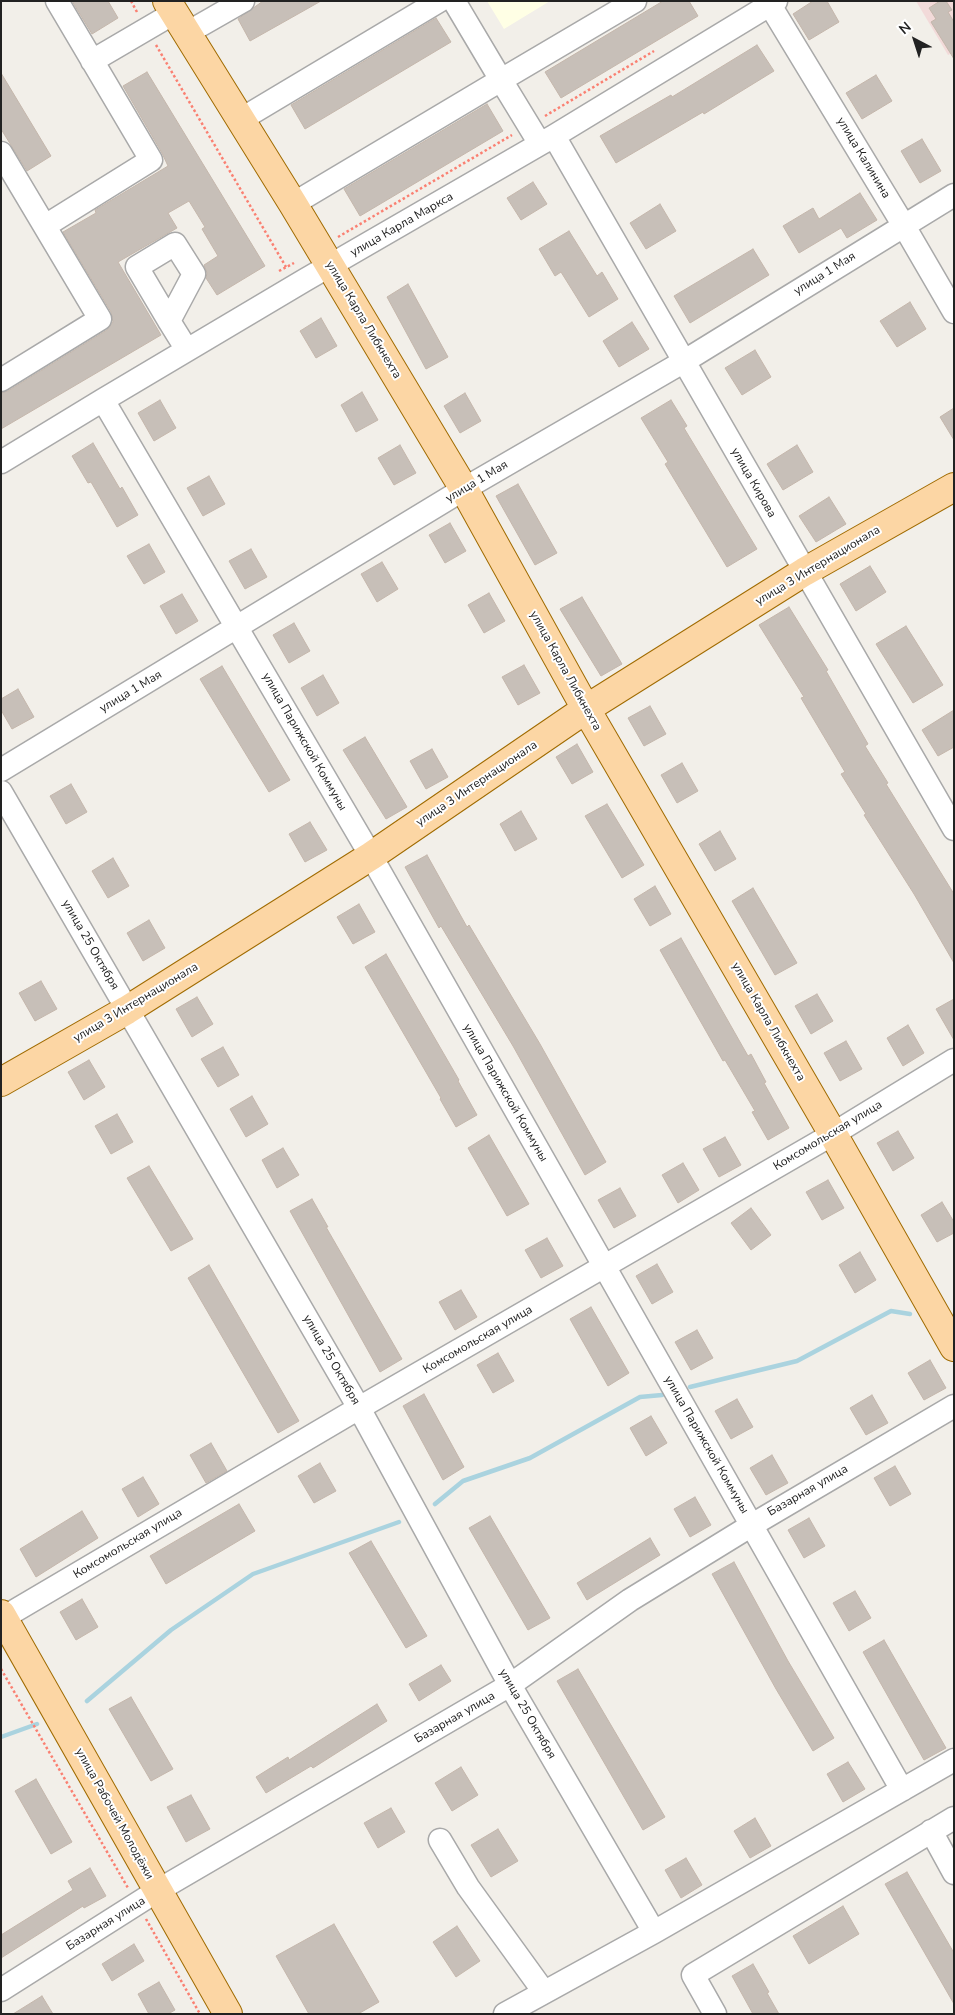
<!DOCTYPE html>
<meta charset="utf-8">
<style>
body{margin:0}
#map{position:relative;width:955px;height:2015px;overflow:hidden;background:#f2efe9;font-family:"Nunito Sans",sans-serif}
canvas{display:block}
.frame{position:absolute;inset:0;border:2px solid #222;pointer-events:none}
.north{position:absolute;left:890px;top:15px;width:50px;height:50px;-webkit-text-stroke:4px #fff;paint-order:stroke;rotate:320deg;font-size:14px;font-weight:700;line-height:20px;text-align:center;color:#222}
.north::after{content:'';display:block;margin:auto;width:18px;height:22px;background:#222;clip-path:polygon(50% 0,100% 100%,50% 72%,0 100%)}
</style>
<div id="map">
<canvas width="955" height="2015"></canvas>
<div class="frame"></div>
<div class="north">N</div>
</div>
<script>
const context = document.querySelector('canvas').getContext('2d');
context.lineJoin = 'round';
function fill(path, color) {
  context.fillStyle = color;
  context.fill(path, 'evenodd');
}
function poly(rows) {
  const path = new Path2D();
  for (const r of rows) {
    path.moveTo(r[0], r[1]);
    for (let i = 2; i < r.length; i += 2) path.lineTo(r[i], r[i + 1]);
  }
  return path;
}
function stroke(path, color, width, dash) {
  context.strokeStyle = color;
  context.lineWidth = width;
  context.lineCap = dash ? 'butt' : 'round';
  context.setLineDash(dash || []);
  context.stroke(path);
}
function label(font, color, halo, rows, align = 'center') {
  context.font = font + ' "Nunito Sans",sans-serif';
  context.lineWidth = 4;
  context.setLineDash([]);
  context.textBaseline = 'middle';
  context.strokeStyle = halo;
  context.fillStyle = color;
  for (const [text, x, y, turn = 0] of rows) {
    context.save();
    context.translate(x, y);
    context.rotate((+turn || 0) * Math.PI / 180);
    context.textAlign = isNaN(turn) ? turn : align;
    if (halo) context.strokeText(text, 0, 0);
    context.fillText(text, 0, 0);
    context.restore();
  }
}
const commercial = poly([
 [916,1,954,1,954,52,948,55]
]);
const education = poly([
 [487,1,550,1,504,29]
]);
const stream = poly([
 [690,1387,797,1361,891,1311,910,1314],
 [435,1504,463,1481,530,1458,640,1397,662,1395],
 [87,1701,171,1630,253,1574,399,1522],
 [1,1737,37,1724]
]);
const building = poly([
 [72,1,108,1,118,18,92,34,72,1],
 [263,1,321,1,250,41,238,19,263,1],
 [663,1,689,1,698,16,561,98,545,72,663,1],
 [813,1,827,1,839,22,809,40,793,14,813,1],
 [940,1,946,1,952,10,948,12,954,22,954,59,931,22,936,19,929,8,940,1],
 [436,18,451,42,305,129,291,105,436,18],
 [757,45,774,71,704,114,703,112,616,163,600,136,671,95,672,97,757,45],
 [147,72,265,266,217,295,206,278,207,273,204,265,218,256,202,229,205,227,189,201,168,213,177,228,118,262,161,335,1,429,1,393,8,391,107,330,113,322,111,312,63,232,96,213,95,210,168,166,162,153,123,86,147,72],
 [1,73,51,156,27,171,1,129,1,73],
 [876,75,892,101,862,119,846,93,876,75],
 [487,104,503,131,360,216,344,189,487,104],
 [922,139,941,171,920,183,901,151,922,139],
 [533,182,547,204,521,220,507,198,533,182],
 [860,193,877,220,847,238,841,228,799,253,783,226,813,208,819,219,860,193],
 [660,204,676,231,646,249,630,223,660,204],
 [569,231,597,276,602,272,618,299,589,317,561,272,555,276,539,249,569,231],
 [753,249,769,275,690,323,674,296,753,249],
 [408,284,448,357,426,369,387,297,408,284],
 [910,302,926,329,897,347,880,321,910,302],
 [321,318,337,346,316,358,300,331,321,318],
 [632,322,649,349,619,367,603,341,632,322],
 [755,350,771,377,742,395,725,368,755,350],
 [362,392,378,420,356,432,341,405,362,392],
 [465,393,481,421,460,433,444,406,465,393],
 [160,400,176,428,154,441,138,413,160,400],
 [671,400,687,426,684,428,757,549,727,567,665,464,668,462,641,418,671,400],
 [954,408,954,440,940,417,954,408],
 [93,443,120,489,122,487,138,515,117,527,91,482,88,483,72,456,93,443],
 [400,445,416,473,394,485,378,458,400,445],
 [797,445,813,472,783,490,767,464,797,445],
 [209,476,225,504,203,516,187,488,209,476],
 [518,484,557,553,535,565,496,496,518,484],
 [829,497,846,524,816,542,799,516,829,497],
 [450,523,466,551,445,563,429,535,450,523],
 [149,544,165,572,144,584,127,556,149,544],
 [251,549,267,577,245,589,229,561,251,549],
 [382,562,398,589,377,602,361,574,382,562],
 [870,566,886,592,856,611,840,584,870,566],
 [489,593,505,621,484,633,468,605,489,593],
 [182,594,198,621,176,634,160,606,182,594],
 [582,597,622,664,601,676,560,609,582,597],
 [789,607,828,670,826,671,868,744,865,746,888,783,886,784,954,894,954,963,914,894,864,815,866,814,841,774,845,772,801,698,804,697,759,625,789,607],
 [294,623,310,651,289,663,273,635,294,623],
 [906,626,943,685,913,703,876,644,906,626],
 [524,665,540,693,518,705,502,677,524,665],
 [222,666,290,780,269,792,200,679,222,666],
 [323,675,339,703,317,716,301,688,323,675],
 [18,689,34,717,12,729,1,710,1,699,18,689],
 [650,706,666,734,644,746,628,718,650,706],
 [954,710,954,747,938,756,922,730,954,710],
 [365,737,407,807,386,819,343,750,365,737],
 [577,744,593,772,572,784,556,757,577,744],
 [432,749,448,777,426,789,410,761,432,749],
 [682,763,698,791,677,803,661,775,682,763],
 [71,784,87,812,66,824,50,796,71,784],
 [607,804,644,865,622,878,585,816,607,804],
 [521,811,537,839,515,851,500,824,521,811],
 [310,822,327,850,305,862,289,834,310,822],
 [720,831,736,859,715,871,699,844,720,831],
 [427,855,467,927,469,925,540,1044,606,1162,585,1175,513,1046,441,926,439,928,405,867,427,855],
 [113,858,129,886,108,898,92,871,113,858],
 [655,886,671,914,650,926,634,899,655,886],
 [753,888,797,963,775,975,732,901,753,888],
 [359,904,375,932,353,944,337,917,359,904],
 [149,920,165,948,143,961,127,933,149,920],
 [681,938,748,1056,751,1054,766,1082,764,1083,789,1128,768,1140,752,1112,755,1111,725,1060,723,1061,660,950,681,938],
 [386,954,459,1080,458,1081,477,1115,456,1127,440,1099,441,1098,365,967,386,954],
 [41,981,57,1009,35,1021,19,993,41,981],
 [817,994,833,1021,811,1034,795,1006,817,994],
 [197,997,213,1024,192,1037,176,1009,197,997],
 [954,999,954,1040,936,1009,954,999],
 [908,1025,924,1053,903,1066,887,1038,908,1025],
 [846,1041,862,1069,840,1081,824,1053,846,1041],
 [223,1047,239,1075,218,1087,201,1059,223,1047],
 [89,1060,105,1087,84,1100,68,1072,89,1060],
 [252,1096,268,1124,246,1137,230,1109,252,1096],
 [117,1114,133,1142,111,1154,95,1126,117,1114],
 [898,1131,914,1158,893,1171,877,1143,898,1131],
 [489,1135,529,1204,507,1216,468,1148,489,1135],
 [725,1137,741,1165,719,1177,703,1149,725,1137],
 [283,1148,299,1175,277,1188,262,1160,283,1148],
 [683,1163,699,1190,678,1203,662,1175,683,1163],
 [149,1166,193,1239,171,1251,127,1178,149,1166],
 [828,1180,844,1208,822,1220,806,1192,828,1180],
 [620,1188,636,1216,614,1228,598,1200,620,1188],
 [312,1199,328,1227,326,1227,402,1359,380,1372,290,1211,312,1199],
 [942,1202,954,1222,954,1233,937,1242,921,1215,942,1202],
 [751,1208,771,1235,751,1250,731,1223,751,1208],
 [547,1238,563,1266,541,1278,525,1250,547,1238],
 [860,1252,876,1280,855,1293,839,1265,860,1252],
 [657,1264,673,1292,652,1304,636,1276,657,1264],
 [209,1265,299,1421,278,1433,188,1278,209,1265],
 [461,1290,477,1317,455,1330,439,1302,461,1290],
 [591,1307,629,1373,608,1386,570,1319,591,1307],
 [697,1330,713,1358,691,1370,675,1342,697,1330],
 [498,1353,514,1381,493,1393,477,1365,498,1353],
 [930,1360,946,1388,924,1400,908,1373,930,1360],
 [424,1394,464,1467,443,1480,403,1406,424,1394],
 [872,1395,888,1423,866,1435,850,1408,872,1395],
 [737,1399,753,1427,731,1439,715,1411,737,1399],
 [651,1416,667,1443,646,1456,630,1428,651,1416],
 [211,1443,227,1471,206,1483,190,1455,211,1443],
 [772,1455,788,1483,766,1495,750,1468,772,1455],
 [320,1463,336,1491,314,1503,298,1476,320,1463],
 [895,1466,911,1494,890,1506,874,1478,895,1466],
 [143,1477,159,1504,138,1517,122,1489,143,1477],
 [695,1497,711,1525,690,1537,674,1509,695,1497],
 [239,1504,255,1531,166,1584,150,1556,239,1504],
 [82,1511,98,1538,36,1577,20,1549,82,1511],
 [490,1516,550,1618,528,1630,469,1528,490,1516],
 [809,1518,825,1546,804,1558,788,1530,809,1518],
 [650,1538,660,1555,587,1600,577,1583,650,1538],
 [371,1541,427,1636,406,1648,349,1553,371,1541],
 [734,1562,788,1661,834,1738,813,1751,776,1689,712,1574,734,1562],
 [855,1591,871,1618,849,1631,833,1603,855,1591],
 [82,1599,98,1627,76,1640,60,1612,82,1599],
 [884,1640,946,1748,924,1760,863,1652,884,1640],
 [441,1665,451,1681,419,1701,409,1684,441,1665],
 [578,1669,665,1817,643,1830,557,1681,578,1669],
 [131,1697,173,1769,151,1781,109,1709,131,1697],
 [377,1704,387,1721,313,1768,311,1766,266,1793,256,1777,288,1757,289,1760,377,1704],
 [848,1762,865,1789,843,1802,827,1774,848,1762],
 [461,1767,478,1795,452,1811,435,1783,461,1767],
 [36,1779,72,1842,51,1854,15,1791,36,1779],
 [191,1795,210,1829,186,1842,167,1807,191,1795],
 [391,1808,405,1832,378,1848,364,1823,391,1808],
 [755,1818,771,1846,750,1858,734,1831,755,1818],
 [498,1829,518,1861,491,1877,471,1845,498,1829],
 [686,1858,702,1885,681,1898,665,1870,686,1858],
 [90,1868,106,1896,84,1908,83,1906,1,1958,1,1935,73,1890,68,1881,90,1868],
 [907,1872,954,1953,954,2004,885,1884,907,1872],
 [843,1906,859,1934,809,1964,793,1936,843,1906],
 [334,1924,379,2002,358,2014,309,2014,276,1956,334,1924],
 [457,1926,480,1961,456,1977,433,1942,457,1926],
 [134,1944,144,1961,112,1981,102,1964,134,1944],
 [753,1964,769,1992,767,1993,779,2014,753,2014,732,1976,753,1964],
 [159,1982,175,2010,168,2014,149,2014,138,1994,159,1982],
 [42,1996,53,2014,13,2014,42,1996]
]);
const path = poly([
 [131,1,137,12],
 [156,45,286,267],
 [545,116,654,51],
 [338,237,512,135],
 [279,271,294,263],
 [1,1669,128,1888],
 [146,1919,200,2014]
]);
const minor = poly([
 [770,5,904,226,954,312],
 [187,33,243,1],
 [92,61,174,13],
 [240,120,439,1],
 [554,136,954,829],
 [540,144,501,80,635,1],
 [1,153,100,319,1,380],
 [293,204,501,80,454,1],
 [45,226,151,160,57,1],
 [169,321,194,274,175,244,137,267,169,321,187,350],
 [103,400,371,856,902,1790],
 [1,462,103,400,305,280,554,136,776,1],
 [1,770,464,489,683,362,954,195],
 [1,792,359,1408,510,1685,654,1932],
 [1,1619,359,1408,833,1134,954,1060],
 [931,1831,954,1873],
 [440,1840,468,1887,544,1992],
 [1,1990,157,1891,510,1685,630,1600,752,1525,954,1406],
 [505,2014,654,1932,954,1760],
 [715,2014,693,1975,954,1818]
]);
const major = poly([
 [167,1,293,204,464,489,586,709,833,1134,954,1347],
 [1,1082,127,1010,371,856,586,709,804,572,954,487],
 [1,1614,228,2014]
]);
const streetNames = [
 ["улица Калинина",863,158,59],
 ["улица Карла Маркса",402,225,-30],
 ["улица 1 Мая",825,274,-32],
 ["улица Карла Либкнехта",363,320,59],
 ["улица 1 Мая",477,482,-31],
 ["улица Кирова",753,483,60],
 ["улица 3 Интернационала",818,566,-31],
 ["улица Карла Либкнехта",565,671,61],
 ["улица 1 Мая",131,692,-31],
 ["улица Парижской Коммуны",304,742,60],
 ["улица 3 Интернационала",477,784,-34],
 ["улица 25 Октября",90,945,60],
 ["улица 3 Интернационала",136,1003,-31],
 ["улица Карла Либкнехта",768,1022,60],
 ["улица Парижской Коммуны",505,1093,60],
 ["Комсомольская улица",828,1136,-31],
 ["Комсомольская улица",478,1340,-30],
 ["улица 25 Октября",331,1360,60],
 ["улица Парижской Коммуны",706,1445,60],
 ["Базарная улица",808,1491,-30],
 ["Комсомольская улица",128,1544,-31],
 ["улица 25 Октября",527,1714,60],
 ["Базарная улица",455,1718,-30],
 ["улица Рабочей Молодёжи",114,1814,61],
 ["Базарная улица",106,1924,-32]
];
fill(commercial, '#f2dad9');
fill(education, '#ffffe5');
stroke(stream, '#aad3df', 4.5);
fill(building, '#c7bfb8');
stroke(building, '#c4b6ab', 1);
stroke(minor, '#a9a9a9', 25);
stroke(major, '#a06b00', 30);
stroke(path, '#fa8072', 2.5, [2.5, 2.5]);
stroke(minor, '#fff', 22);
stroke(major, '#fcd6a4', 28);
label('12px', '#222', '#fff', streetNames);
</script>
